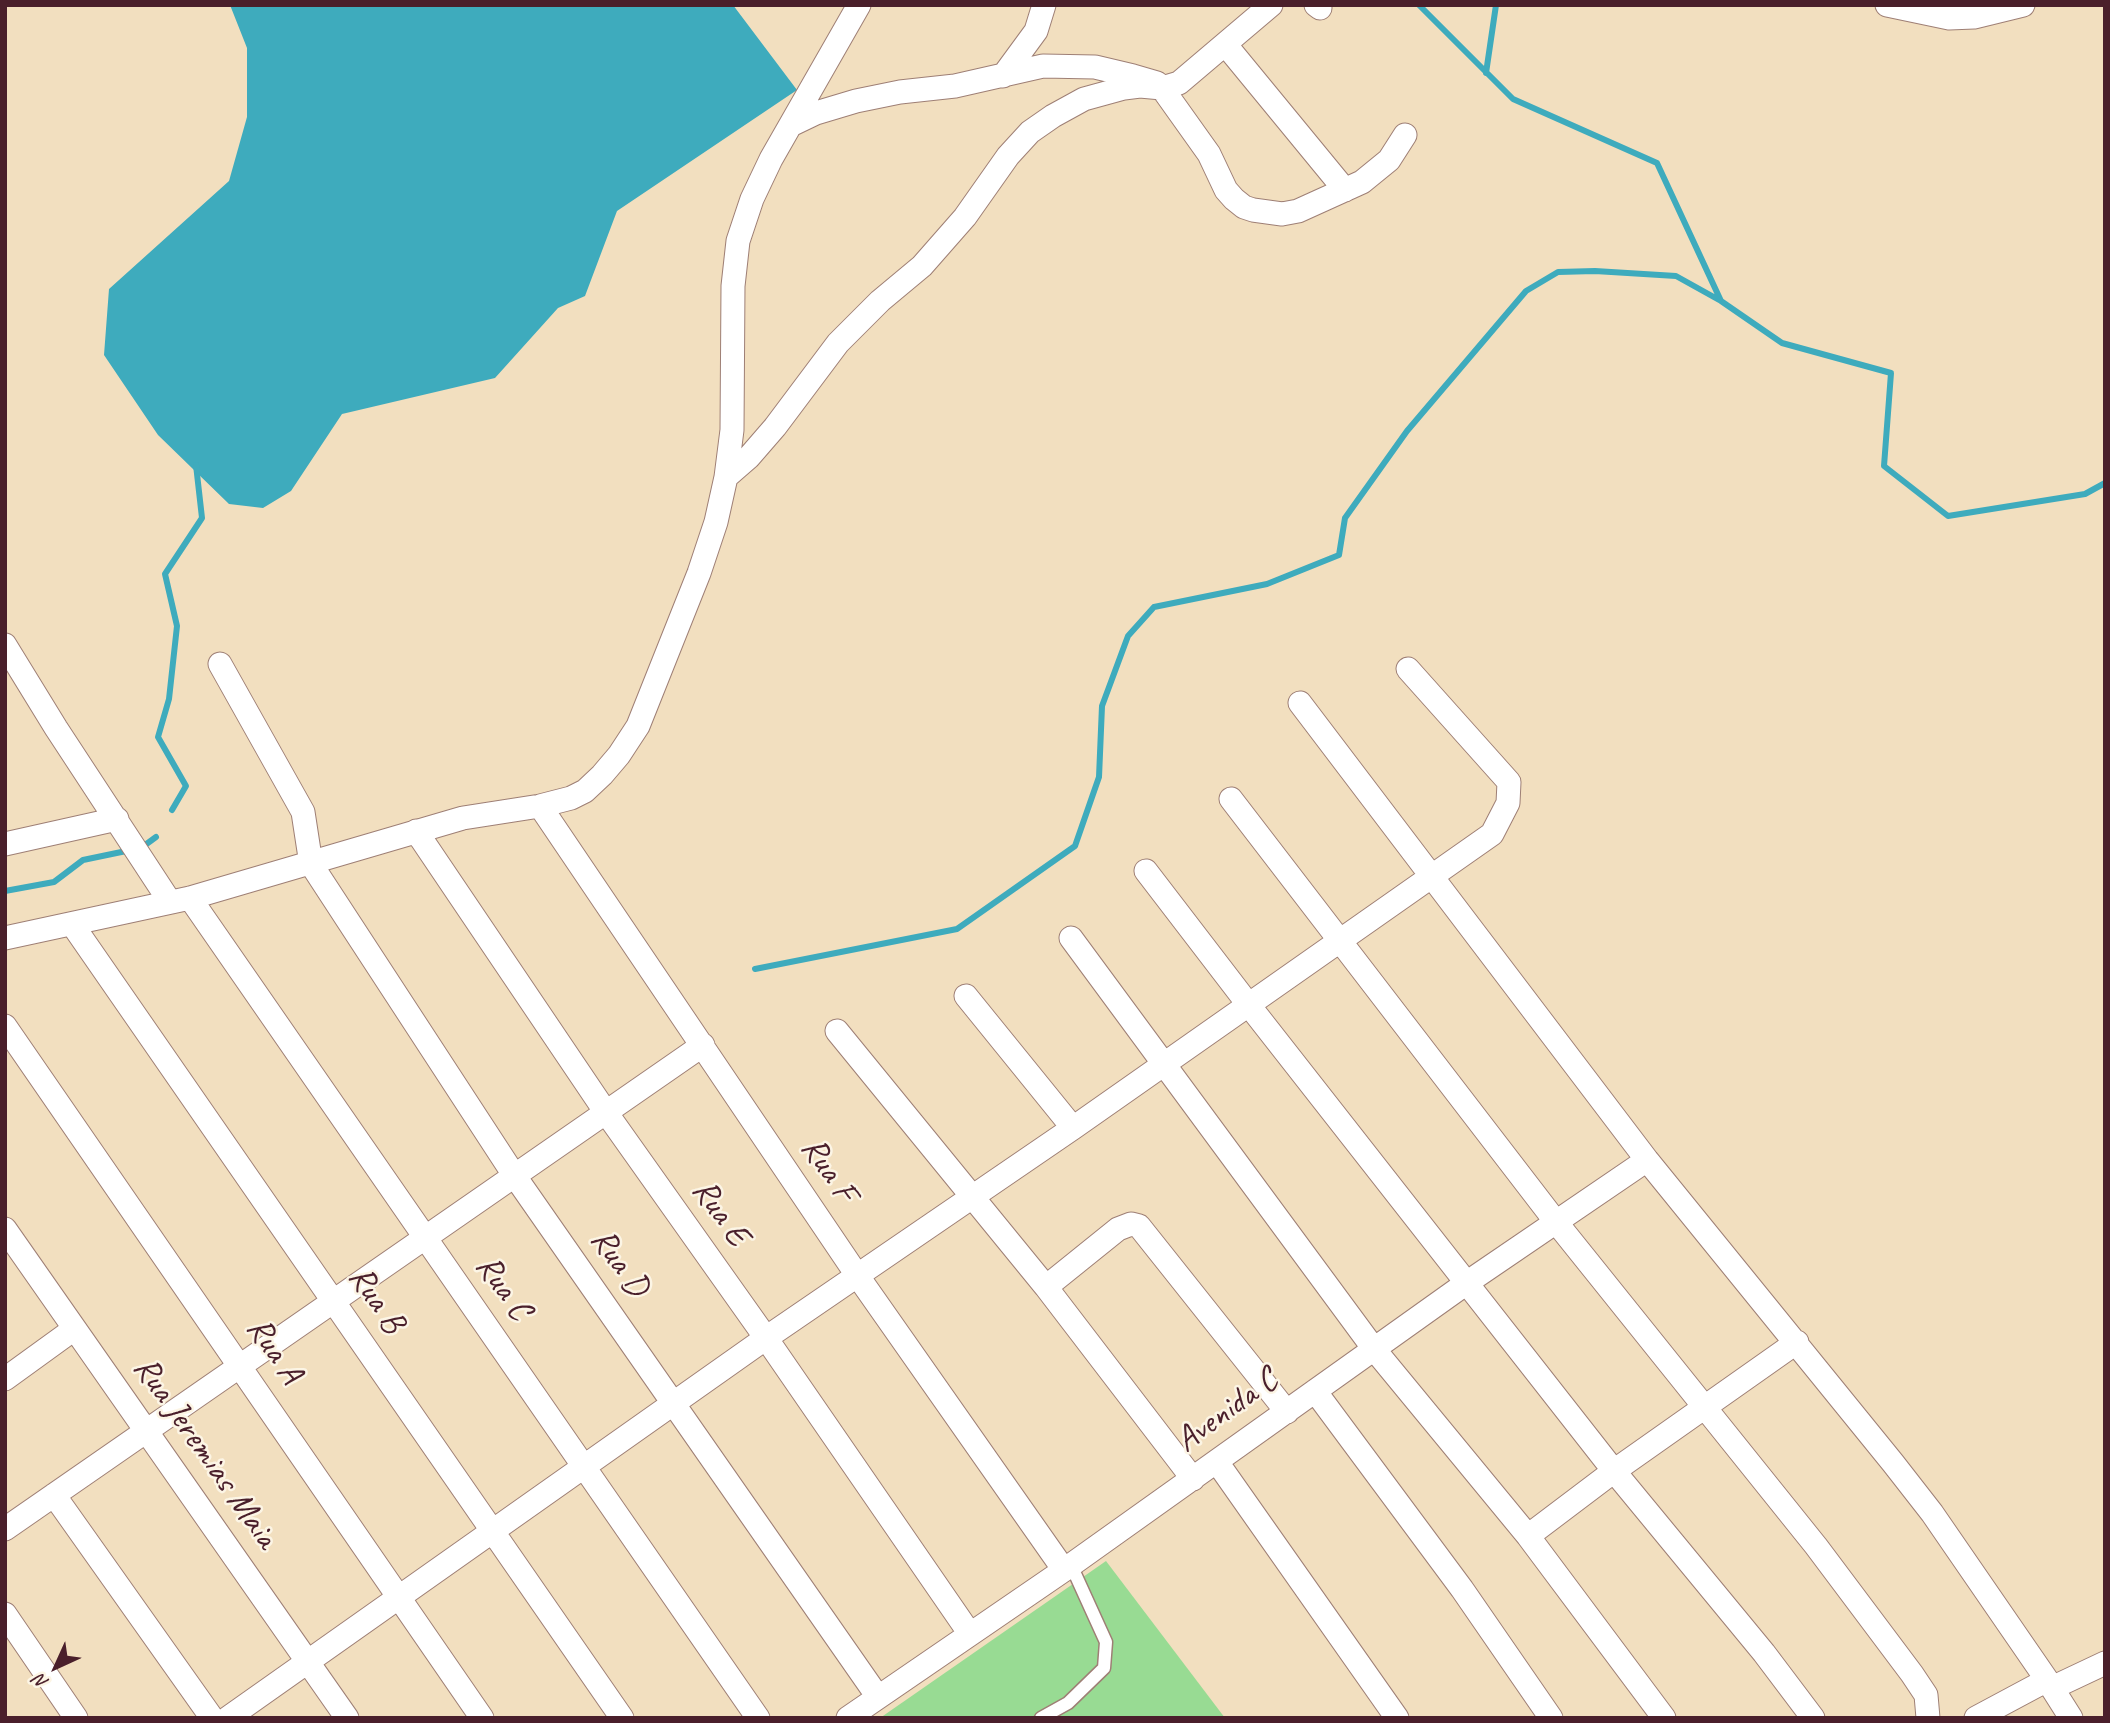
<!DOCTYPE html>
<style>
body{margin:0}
#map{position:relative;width:2110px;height:1723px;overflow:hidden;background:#f2dfbf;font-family:Caveat,sans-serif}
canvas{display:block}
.frame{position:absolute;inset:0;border:7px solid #4a1f2b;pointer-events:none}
.north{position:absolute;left:21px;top:1632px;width:70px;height:70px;-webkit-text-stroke:5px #fcf5e5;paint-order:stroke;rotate:225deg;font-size:19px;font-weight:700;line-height:28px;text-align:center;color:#4a1f2b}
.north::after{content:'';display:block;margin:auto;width:24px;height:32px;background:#4a1f2b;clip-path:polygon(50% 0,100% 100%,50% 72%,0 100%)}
</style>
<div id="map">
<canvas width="2110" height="1723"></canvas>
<div class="frame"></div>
<div class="north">N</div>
</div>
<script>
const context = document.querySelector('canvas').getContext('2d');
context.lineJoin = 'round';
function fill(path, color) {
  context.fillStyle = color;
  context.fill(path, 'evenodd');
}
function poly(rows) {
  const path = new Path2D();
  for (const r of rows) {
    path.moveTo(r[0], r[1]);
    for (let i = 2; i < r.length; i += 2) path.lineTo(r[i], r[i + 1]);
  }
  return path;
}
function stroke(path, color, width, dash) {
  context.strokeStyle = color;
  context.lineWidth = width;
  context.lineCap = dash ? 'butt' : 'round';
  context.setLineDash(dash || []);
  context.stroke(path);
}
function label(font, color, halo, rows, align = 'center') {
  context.font = font + ' Caveat,sans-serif';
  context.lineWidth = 5;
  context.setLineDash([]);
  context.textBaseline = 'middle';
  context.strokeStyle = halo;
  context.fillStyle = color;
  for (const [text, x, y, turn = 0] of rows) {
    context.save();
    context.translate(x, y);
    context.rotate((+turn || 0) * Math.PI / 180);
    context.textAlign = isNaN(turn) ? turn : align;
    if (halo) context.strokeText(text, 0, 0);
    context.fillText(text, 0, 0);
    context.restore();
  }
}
const green = poly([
 [1106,1561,1225,1718,880,1718]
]);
const water = poly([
 [230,5,733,5,797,90,617,211,585,296,558,308,495,378,342,414,291,491,263,508,229,504,158,435,104,355,109,289,229,181,247,117,247,48]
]);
const stream = poly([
 [1419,5,1513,99,1657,163,1721,301,1782,343,1891,373,1884,466,1948,516,2085,494,2105,483],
 [1486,73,1496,5],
 [172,810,186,786,158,737,169,699,177,626,165,574,202,518,196,465],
 [141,848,156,837],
 [5,891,54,882,83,860,131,850],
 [755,969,957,929,1075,846,1099,777,1102,706,1128,636,1154,607,1267,584,1339,555,1345,518,1407,431,1526,291,1558,272,1595,271,1676,276,1721,301]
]);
const lane = poly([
 [1041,1718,1068,1703,1104,1668,1106,1642,1071,1565]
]);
const street = poly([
 [1316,5,1320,8],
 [1887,5,1949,18,1974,17,2023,5],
 [1225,44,1271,5],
 [1003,76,1036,31,1044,5],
 [791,125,816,113,856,101,900,92,955,86,1043,66,1095,67,1133,76,1157,83,1162,88,1209,154,1226,190,1234,199,1244,207,1253,210,1282,214,1298,211,1362,182,1389,160,1405,135],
 [726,477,749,457,775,427,838,343,880,301,922,266,965,217,1008,156,1030,132,1053,116,1084,99,1124,88,1140,86,1162,88,1179,83,1225,44,1345,190],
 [5,645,56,728,170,902],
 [220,664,303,812,311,864,514,1175,878,1697],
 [1300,703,1647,1160,1893,1463,1932,1513,2047,1680,2071,1718],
 [1231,799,1556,1222,1816,1546,1912,1674,1926,1695,1928,1718],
 [540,806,857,1275,1064,1570],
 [416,831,605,1111,766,1338,970,1634],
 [5,844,117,819],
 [1146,871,1248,1004,1614,1471,1764,1653,1813,1718],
 [190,898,758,1718],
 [72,924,622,1718],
 [5,938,190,898,463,818,540,806,571,798,585,791,602,775,619,755,638,726,699,573,716,522,726,477,732,430,733,286,738,241,752,199,771,159,859,5],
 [1071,938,1374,1349,1528,1536,1664,1718],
 [966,996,1073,1128],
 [5,1026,482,1718],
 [837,1031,1046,1287,1193,1479],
 [5,1229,347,1718],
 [1046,1287,1118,1229,1131,1224,1139,1226,1287,1412],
 [5,1379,74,1329],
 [1315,1391,1462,1589,1551,1718],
 [1217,1462,1397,1718],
 [54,1495,212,1718],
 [5,1529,703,1045],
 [1528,1536,1614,1471,1797,1342],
 [5,1614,76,1718],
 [2052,1688,2105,1663],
 [228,1718,766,1338,1073,1128,1492,834,1508,803,1509,782,1408,669],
 [848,1718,1064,1570,1468,1282,1647,1160],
 [1976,1718,2047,1680]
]);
const streetNames = [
 ["Rua F",828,1170,56],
 ["Rua E",720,1213,55],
 ["Rua D",619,1263,55],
 ["Rua C",503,1288,55],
 ["Rua B",376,1300,56],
 ["Rua A",274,1351,56],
 ["Avenida C",1227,1411,-36],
 ["Rua Jeremias Maia",205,1453,55]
];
fill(green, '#98db93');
fill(water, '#3eabbd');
stroke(stream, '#3eabbd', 6);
stroke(lane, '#9e7f75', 15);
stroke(street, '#9e7f75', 25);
stroke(lane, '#fff', 12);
stroke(street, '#fff', 23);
label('35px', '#4a1f2b', '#fcf5e5', streetNames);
</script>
